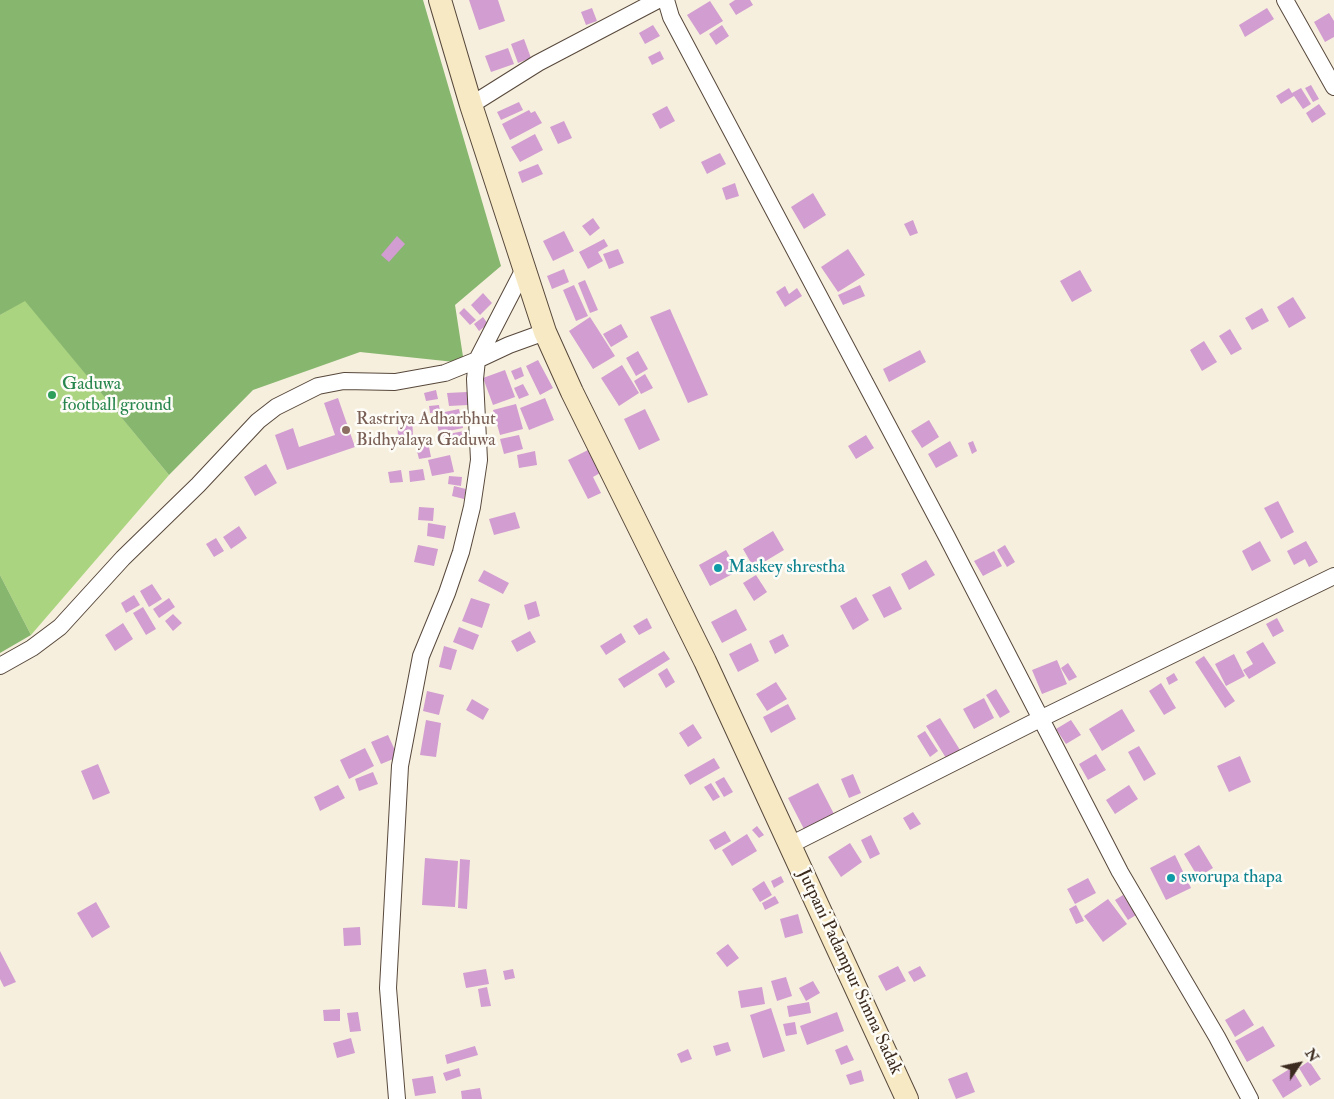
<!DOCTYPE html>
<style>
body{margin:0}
#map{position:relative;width:1334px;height:1099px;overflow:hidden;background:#f6efde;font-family:"IM FELL Double Pica",serif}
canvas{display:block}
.north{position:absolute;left:1274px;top:1039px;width:50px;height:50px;-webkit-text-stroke:4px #fdfcf7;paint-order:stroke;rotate:56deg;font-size:14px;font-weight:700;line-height:20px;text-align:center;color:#3b2a1e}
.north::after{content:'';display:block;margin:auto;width:18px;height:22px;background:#3b2a1e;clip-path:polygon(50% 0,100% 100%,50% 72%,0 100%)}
</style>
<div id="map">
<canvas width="1334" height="1099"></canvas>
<div class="north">N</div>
</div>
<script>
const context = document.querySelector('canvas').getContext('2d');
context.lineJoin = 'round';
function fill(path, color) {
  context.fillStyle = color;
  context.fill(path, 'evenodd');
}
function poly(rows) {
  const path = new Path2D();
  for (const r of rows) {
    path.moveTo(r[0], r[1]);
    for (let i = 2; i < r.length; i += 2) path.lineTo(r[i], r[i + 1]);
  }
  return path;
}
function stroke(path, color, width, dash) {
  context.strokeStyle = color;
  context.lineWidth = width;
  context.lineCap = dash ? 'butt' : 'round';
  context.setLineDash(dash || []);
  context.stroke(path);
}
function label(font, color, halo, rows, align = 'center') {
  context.font = font + ' "IM FELL Double Pica",serif';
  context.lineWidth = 5;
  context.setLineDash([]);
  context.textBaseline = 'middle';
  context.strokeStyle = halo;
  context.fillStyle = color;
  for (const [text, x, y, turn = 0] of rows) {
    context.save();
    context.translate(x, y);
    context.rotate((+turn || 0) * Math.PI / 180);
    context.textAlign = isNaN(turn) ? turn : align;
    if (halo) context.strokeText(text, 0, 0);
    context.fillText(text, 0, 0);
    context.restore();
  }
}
const green = poly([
 [25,300,169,475,31,635,0,575,0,315]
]);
const forest = poly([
 [0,0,423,0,501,266,455,305,464,363,360,352,253,390,169,475,25,301,0,315],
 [0,575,31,635,0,653]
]);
const building = poly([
 [469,0,498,0,505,21,479,30],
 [735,0,750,0,753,5,736,15,729,4],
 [710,1,723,21,700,35,687,15],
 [592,8,597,21,586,25,581,12],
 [1267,8,1274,19,1245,37,1239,25],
 [1329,13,1334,21,1334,37,1325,42,1314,22],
 [653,25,660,36,645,44,639,33],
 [722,25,729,36,716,45,709,34],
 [524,39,531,58,518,63,511,44],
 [508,48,514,64,491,72,485,56],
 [660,51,664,59,652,65,648,57],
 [1311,85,1319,99,1313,102,1305,88],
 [1289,88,1292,93,1301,88,1311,104,1303,109,1294,96,1281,104,1276,96],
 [519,102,523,110,501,120,497,112],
 [1319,104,1326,114,1312,123,1306,113],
 [667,106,675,121,660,129,652,114],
 [529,110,531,113,535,111,542,123,510,140,502,124],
 [564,121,572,138,558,144,550,127],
 [535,134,543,150,520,162,511,147],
 [720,153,726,164,707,174,701,162],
 [538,164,543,174,522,183,518,172],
 [735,183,739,196,726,200,722,188],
 [813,193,826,215,804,229,791,207],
 [593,218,600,228,590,236,582,226],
 [913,220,918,233,910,236,904,224],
 [564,231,574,251,553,261,543,241],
 [397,236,405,244,389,262,381,255],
 [604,239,608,246,598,252,603,261,588,269,579,252],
 [618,249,624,263,609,269,603,254],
 [848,249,865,275,838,292,821,267],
 [564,269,569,282,552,289,547,276],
 [1080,270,1092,291,1072,302,1060,281],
 [585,280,598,310,590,313,578,283],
 [574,285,588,316,576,321,563,290],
 [860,285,865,296,843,305,838,295],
 [785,286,789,294,797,288,802,296,785,307,776,292],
 [483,293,492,303,480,315,471,305],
 [1293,297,1306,318,1289,328,1277,307],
 [464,308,476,320,470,325,459,313],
 [1262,308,1269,321,1252,330,1245,318],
 [670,309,708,395,688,403,650,317],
 [483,317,488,324,479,331,474,324],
 [590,317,615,356,593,369,569,331],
 [621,324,628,337,611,347,603,334],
 [1230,329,1242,349,1231,355,1219,336],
 [1204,341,1217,362,1202,371,1190,350],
 [920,350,926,362,889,382,883,369],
 [638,351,648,369,636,376,626,358],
 [538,360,553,388,540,395,526,366],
 [622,365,639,393,619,406,601,378],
 [521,367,524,376,515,380,511,371],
 [505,370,515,397,493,405,483,378],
 [645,374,653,388,641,394,634,381],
 [523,384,529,395,519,399,514,388],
 [436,390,438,399,426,401,424,393],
 [467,392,468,405,449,406,447,393],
 [338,398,355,447,287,470,275,435,293,428,299,447,335,435,324,403],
 [545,398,554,420,529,430,520,408],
 [516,404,523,429,500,435,493,410],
 [439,405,440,412,430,413,429,406],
 [459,409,463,428,439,433,435,414],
 [645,409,660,440,639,450,624,419],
 [412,415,413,436,398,437,397,416],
 [929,420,939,437,922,448,911,431],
 [464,431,466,438,445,442,443,435],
 [519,435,523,449,504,454,500,439],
 [866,435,874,448,856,459,848,446],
 [427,437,431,457,419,459,414,439],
 [950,441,958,456,936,468,928,454],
 [973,441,977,451,972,454,968,443],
 [588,450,600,473,593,477,601,493,588,499,568,460],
 [535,451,537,465,519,468,517,455],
 [450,455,454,472,432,476,428,460],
 [266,464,277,483,255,496,244,477],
 [423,469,425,480,410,482,409,471],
 [401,470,403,482,390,483,388,472],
 [449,476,462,477,461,486,448,484],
 [454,486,466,489,464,499,452,496],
 [1278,501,1294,532,1281,539,1264,508],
 [419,507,434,508,433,521,418,520],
 [515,512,520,528,494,535,489,519],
 [428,523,446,526,444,539,427,536],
 [239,526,247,538,231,549,223,537],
 [773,531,784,550,754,568,743,549],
 [216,538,224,551,214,557,206,544],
 [1260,541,1271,561,1252,571,1242,551],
 [1306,541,1318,562,1309,567,1305,559,1294,565,1287,551],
 [418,545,438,549,434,566,414,562],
 [1005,545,1015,562,1007,567,997,550],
 [726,550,738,571,710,586,699,565],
 [994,551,1002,566,983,576,974,561],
 [926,560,935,575,909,590,901,574],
 [484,570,509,583,503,594,478,581],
 [756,575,767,592,754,601,743,583],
 [152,584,162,599,149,607,140,591],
 [890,586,902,609,884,618,872,595],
 [134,595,140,605,126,613,121,603],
 [856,597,869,620,853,630,840,606],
 [169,598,175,607,159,618,153,609],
 [471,598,490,604,482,628,462,621],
 [536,601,540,616,528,620,524,605],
 [143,607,156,629,146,635,133,613],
 [736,609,747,630,722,643,711,622],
 [173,614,182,623,173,631,165,621],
 [647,618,652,628,639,635,633,626],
 [1277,618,1284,631,1273,637,1266,624],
 [123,623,133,639,115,651,105,635],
 [459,627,479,635,473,650,453,642],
 [530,631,536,642,517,652,511,641],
 [621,633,626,642,606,655,600,646],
 [783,634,789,646,775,654,769,641],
 [1263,642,1276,663,1249,679,1243,670,1253,664,1246,652],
 [751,643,759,661,738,672,729,654],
 [444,646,457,650,451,670,439,667],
 [664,651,670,659,624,688,618,679],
 [1234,654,1245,676,1226,686,1215,664],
 [1204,656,1235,701,1225,708,1195,662],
 [1057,660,1067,684,1042,694,1032,670],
 [1068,663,1077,677,1069,681,1061,668],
 [667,668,675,682,666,688,658,674],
 [1174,673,1178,680,1169,685,1166,678],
 [776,682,787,699,767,711,756,694],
 [1161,683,1176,708,1164,715,1149,691],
 [996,689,1010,712,1000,718,986,695],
 [427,691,444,695,439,715,423,711],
 [984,698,994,718,974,729,963,709],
 [472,699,489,709,483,720,466,710],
 [788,704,796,719,771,733,763,717],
 [1122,709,1135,731,1102,751,1089,729],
 [940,718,960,750,946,758,926,726],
 [426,720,441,723,436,757,420,755],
 [1071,720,1081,735,1066,744,1056,729],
 [693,724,702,738,688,747,679,733],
 [925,731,938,751,930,757,917,736],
 [388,735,398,757,381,764,371,742],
 [1139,746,1156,774,1144,781,1128,752],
 [365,748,374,766,349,779,340,760],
 [1096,754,1106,770,1088,780,1079,764],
 [1240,756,1251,782,1229,792,1217,766],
 [714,758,720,768,690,785,684,775],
 [98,764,110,793,93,800,81,771],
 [373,772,378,784,359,791,355,779],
 [853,774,861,793,849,798,841,779],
 [724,777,733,792,724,797,715,782],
 [711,783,720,797,713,801,704,787],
 [818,783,834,814,804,829,788,798],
 [338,785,345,798,320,811,314,797],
 [1129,785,1138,799,1115,814,1106,800],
 [913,812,921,824,910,830,903,818],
 [757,826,764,835,759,838,752,830],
 [725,831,731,841,715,850,709,840],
 [747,834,757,851,732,866,722,850],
 [871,835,880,854,870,859,861,840],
 [850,843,862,862,841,877,828,857],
 [1199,845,1213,868,1198,877,1184,854],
 [1175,855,1191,888,1166,900,1150,868],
 [425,858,458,861,455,907,422,905],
 [460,859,470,860,467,909,458,908],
 [781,876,784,882,774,888,771,881],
 [1088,878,1096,893,1075,904,1067,889],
 [764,881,772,895,760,902,752,889],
 [1123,895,1136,915,1128,920,1115,900],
 [775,896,779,903,765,910,762,903],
 [1108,899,1127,924,1103,942,1084,916],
 [96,902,110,927,92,938,77,913],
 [1076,905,1084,921,1076,924,1069,909],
 [798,914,803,933,785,938,780,919],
 [360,927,361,945,344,946,343,928],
 [728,944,739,958,727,967,716,953],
 [0,951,16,982,4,987,0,979],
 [898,966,906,981,886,991,878,976],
 [920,966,926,976,914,982,908,972],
 [486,969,489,984,466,988,463,973],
 [513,969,515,978,505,980,503,971],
 [786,977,792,996,777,1001,771,981],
 [813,981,820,993,806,1001,799,988],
 [487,987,491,1006,481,1007,478,989],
 [762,987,765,1004,741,1008,738,991],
 [809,1002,811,1013,789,1017,787,1006],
 [771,1008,785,1051,763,1058,750,1015],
 [340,1009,340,1021,324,1021,323,1010],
 [1244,1009,1254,1025,1235,1037,1225,1020],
 [358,1012,361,1031,350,1032,347,1013],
 [837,1012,844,1031,807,1045,800,1026],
 [795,1022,797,1034,786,1036,783,1024],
 [1263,1026,1275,1046,1247,1062,1235,1041],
 [351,1038,355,1053,337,1058,333,1043],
 [728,1042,731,1051,716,1056,713,1046],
 [847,1045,854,1060,841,1065,835,1050],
 [475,1046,478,1055,447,1064,445,1055],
 [688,1049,692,1059,681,1063,677,1054],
 [1309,1061,1321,1079,1310,1086,1299,1068],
 [459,1068,461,1076,446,1081,443,1073],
 [1291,1068,1302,1086,1283,1098,1272,1080],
 [861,1070,864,1081,850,1085,846,1075],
 [967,1072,975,1092,956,1099,948,1079],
 [433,1076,436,1093,415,1096,412,1079],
 [480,1088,482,1099,462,1099,461,1091]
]);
const street = poly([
 [666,0,671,17,947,537,1120,872,1217,1037,1250,1099],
 [1285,0,1334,87],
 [471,105,538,63,658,0],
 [0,666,32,648,60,627,123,558,198,485,258,421,276,407,318,386,344,381,395,382,445,373,477,360,509,345,545,332],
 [790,845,1040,719,1334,576],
 [397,1099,388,988,400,766,421,656,447,593,461,552,472,507,479,460,475,379,477,360,524,269]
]);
const secondary = poly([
 [440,0,471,105,545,332,572,392,705,661,907,1099]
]);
const markers = [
 [52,395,5,"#2e9e5b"],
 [346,430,5,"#8d6e63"],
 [718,568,5,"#0f9aa8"],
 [1171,878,5,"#0f9aa8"]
];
const leisureNames = [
 ["Gaduwa",62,385],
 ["football ground",62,406]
];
const educationNames = [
 ["Rastriya Adharbhut",356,420],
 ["Bidhyalaya Gaduwa",356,441]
];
const cultureNames = [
 ["Maskey shrestha",728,568],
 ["sworupa thapa",1181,878]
];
const streetNames = [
 ["Jutpani Padampur Simna Sadak",849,972,65]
];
fill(green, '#aad47f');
fill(forest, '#87b66e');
fill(building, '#d29dd0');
stroke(street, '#57483b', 18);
stroke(secondary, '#57483b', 24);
stroke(street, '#fff', 16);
stroke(secondary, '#f7e9c3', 22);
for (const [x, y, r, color] of markers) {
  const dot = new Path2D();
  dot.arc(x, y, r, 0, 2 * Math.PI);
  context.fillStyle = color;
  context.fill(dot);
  stroke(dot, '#fdfcf7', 2);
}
label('18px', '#27864d', '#fdfcf7', leisureNames, 'left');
label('18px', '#785e54', '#fdfcf7', educationNames, 'left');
label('18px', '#0d838f', '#fdfcf7', cultureNames, 'left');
label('18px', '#3b2a1e', '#fdfcf7', streetNames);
</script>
